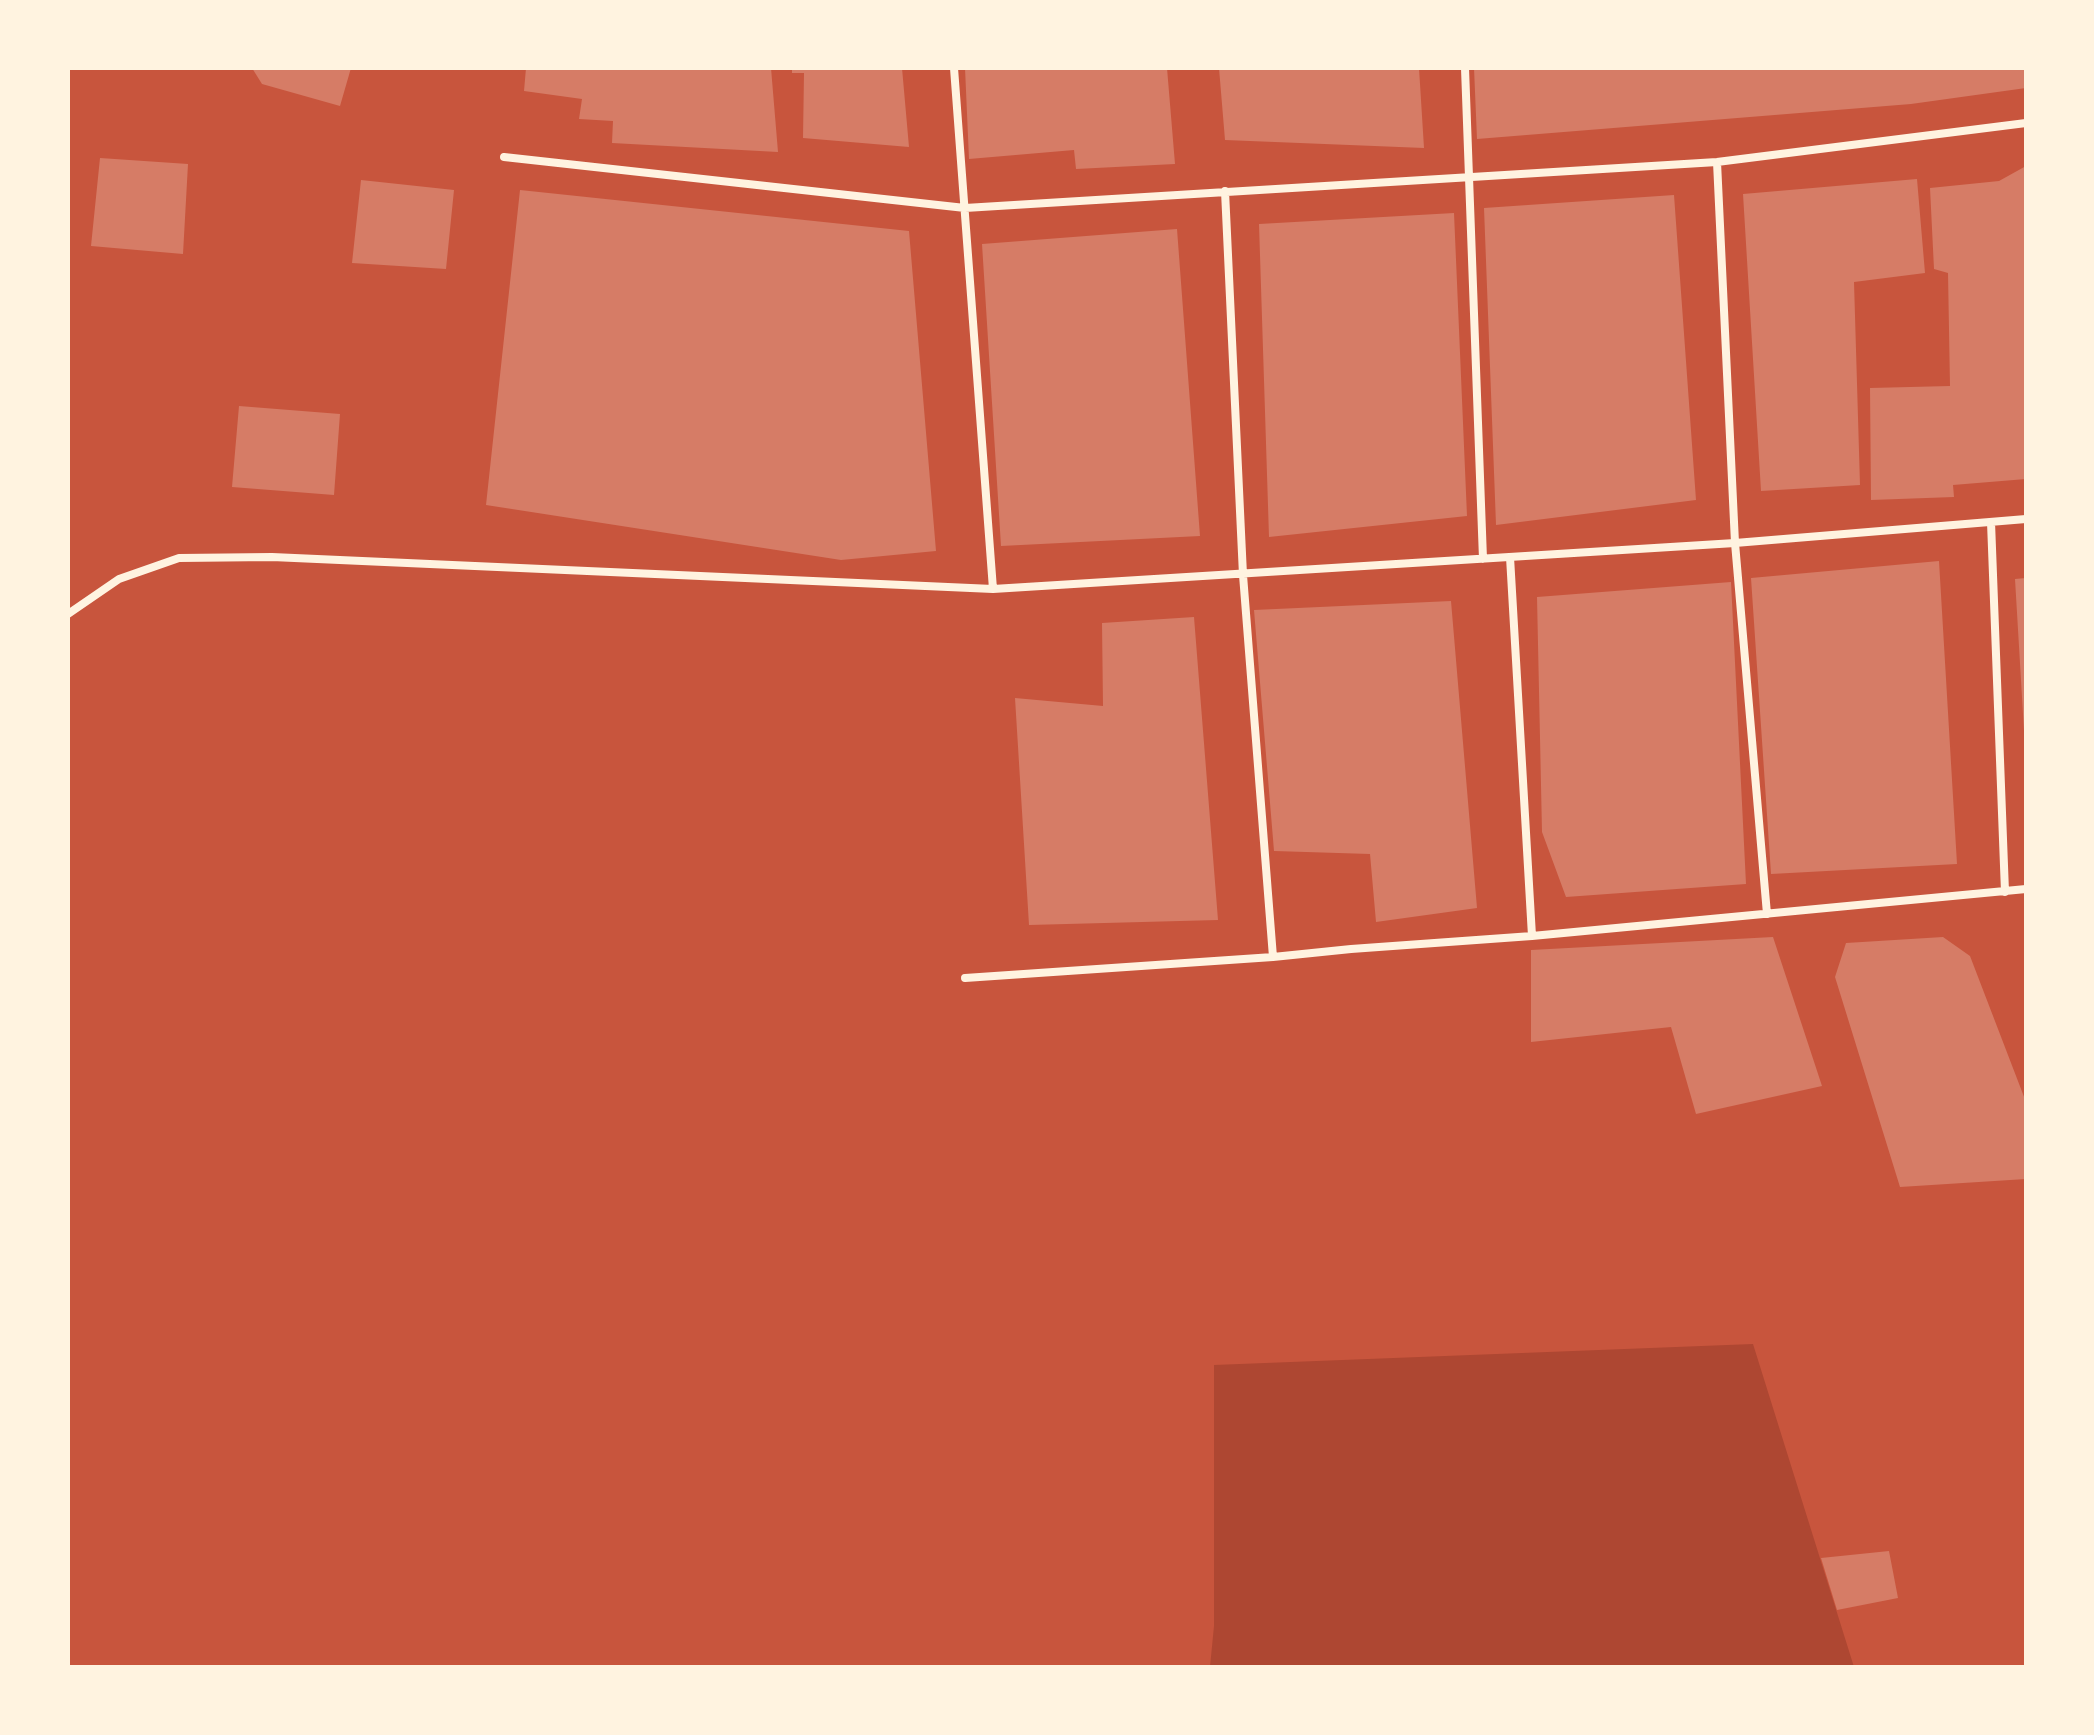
<!DOCTYPE html>
<style>
body{margin:0}
#map{position:relative;width:2094px;height:1735px;overflow:hidden;background:#c8553d;font-family:Inter,sans-serif}
canvas{display:block}
.frame{position:absolute;inset:0;border:70px solid #fff3e0;pointer-events:none}
</style>
<div id="map">
<canvas width="2094" height="1735"></canvas>
<div class="frame"></div>
</div>
<script>
const context = document.querySelector('canvas').getContext('2d');
context.lineJoin = 'round';
function fill(path, color) {
  context.fillStyle = color;
  context.fill(path, 'evenodd');
}
function poly(rows) {
  const path = new Path2D();
  for (const r of rows) {
    path.moveTo(r[0], r[1]);
    for (let i = 2; i < r.length; i += 2) path.lineTo(r[i], r[i + 1]);
  }
  return path;
}
function stroke(path, color, width, dash) {
  context.strokeStyle = color;
  context.lineWidth = width;
  context.lineCap = dash ? 'butt' : 'round';
  context.setLineDash(dash || []);
  context.stroke(path);
}
const green = poly([
 [1753,1344,1854,1667,1210,1667,1214,1626,1214,1365]
]);
const building = poly([
 [252,68,351,68,340,106,262,84],
 [526,68,771,68,778,152,612,143,613,121,579,119,582,99,524,91],
 [792,68,902,68,909,147,803,138,804,73,792,73],
 [965,68,1167,68,1175,164,1076,169,1074,150,969,159],
 [1219,68,1419,68,1424,148,1225,140],
 [1474,68,2026,68,2026,88,1911,104,1477,139],
 [100,158,188,164,183,254,91,246],
 [2026,166,2026,479,1953,485,1954,497,1871,500,1870,388,1950,386,1948,273,1934,269,1930,188,1999,181],
 [1917,179,1925,273,1854,282,1860,485,1761,491,1743,194],
 [361,180,454,190,446,269,352,263],
 [520,190,909,231,936,551,841,560,486,505],
 [1674,195,1696,500,1496,525,1484,208],
 [1454,213,1467,516,1269,537,1259,224],
 [1177,229,1200,536,1001,546,982,244],
 [239,406,340,414,334,495,232,487],
 [1939,561,1957,864,1771,874,1751,578],
 [2026,578,2026,731,2024,731,2015,579],
 [1731,582,1746,884,1566,897,1542,832,1537,597],
 [1451,601,1477,908,1376,922,1370,854,1274,851,1254,610],
 [1194,617,1218,920,1029,925,1015,698,1103,706,1102,623],
 [1773,937,1822,1086,1696,1114,1671,1027,1531,1042,1531,950],
 [1943,937,1970,956,2026,1102,2026,1179,1900,1187,1835,977,1846,943],
 [1889,1551,1898,1598,1837,1610,1821,1558]
]);
const minor = poly([
 [954,68,993,589],
 [1465,68,1483,559],
 [504,157,965,208,1717,162,2026,123],
 [1717,162,1735,543,1767,914],
 [1225,191,1243,575,1273,957],
 [1991,522,2005,892],
 [1510,557,1532,936],
 [68,614,119,579,179,558,272,557,993,589,1735,543,2026,519],
 [965,978,1273,957,1351,949,1532,936,2026,889]
]);
fill(green, '#ae4732');
fill(building, '#d67c66');
stroke(minor, '#fff3e0', 8);
</script>
